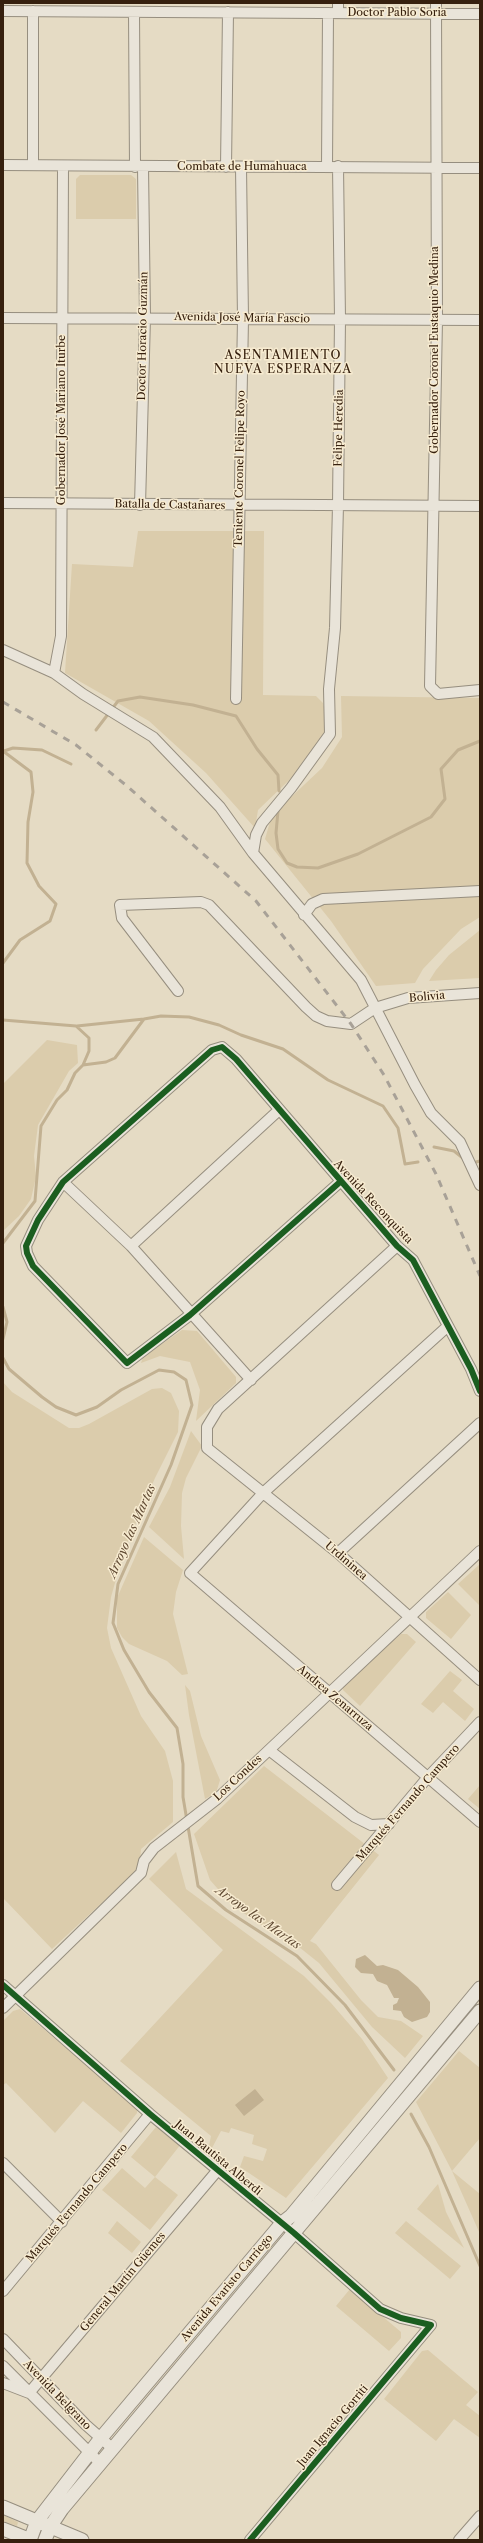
<!DOCTYPE html>
<meta charset="utf-8">
<style>
body{margin:0}
#map{position:relative;width:483px;height:2543px;overflow:hidden;background:#e5dbc4;font-family:"Libre Caslon Text",serif}
canvas{display:block}
.frame{position:absolute;inset:0;border:4px solid #36200e;pointer-events:none}
</style>
<div id="map">
<canvas width="483" height="2543"></canvas>
<div class="frame"></div>
</div>
<script>
const context = document.querySelector('canvas').getContext('2d');
context.lineJoin = 'round';
function fill(path, color) {
  context.fillStyle = color;
  context.fill(path, 'evenodd');
}
function poly(rows) {
  const path = new Path2D();
  for (const r of rows) {
    path.moveTo(r[0], r[1]);
    for (let i = 2; i < r.length; i += 2) path.lineTo(r[i], r[i + 1]);
  }
  return path;
}
function stroke(path, color, width, dash) {
  context.strokeStyle = color;
  context.lineWidth = width;
  context.lineCap = dash ? 'butt' : 'round';
  context.setLineDash(dash || []);
  context.stroke(path);
}
function label(font, color, halo, rows, align = 'center') {
  context.font = font + ' "Libre Caslon Text",serif';
  context.lineWidth = 3;
  context.setLineDash([]);
  context.textBaseline = 'middle';
  context.strokeStyle = halo;
  context.fillStyle = color;
  for (const [text, x, y, turn = 0] of rows) {
    context.save();
    context.translate(x, y);
    context.rotate((+turn || 0) * Math.PI / 180);
    context.textAlign = isNaN(turn) ? turn : align;
    if (halo) context.strokeText(text, 0, 0);
    context.fillText(text, 0, 0);
    context.restore();
  }
}
const green = poly([
 [80,175,131,175,136,179,136,219,76,219,76,179],
 [138,531,264,531,263,695,316,696,323,703,330,734,306,764,258,810,255,828,206,773,149,721,65,673,72,564,133,567],
 [341,696,480,698,480,917,461,929,423,969,415,983,376,986,331,921,265,839,272,815,322,768,342,737],
 [480,930,480,978,429,981,436,970,449,955],
 [47,1040,77,1045,78,1063,69,1071,38,1125,34,1156,36,1177,31,1199,19,1216,3,1231,3,1084],
 [182,1330,197,1331,236,1377,236,1383,196,1421,200,1390,190,1362,160,1356,141,1363,143,1357],
 [3,1382,12,1392,69,1428,79,1428,89,1424,152,1389,162,1388,171,1393,179,1411,178,1432,155,1478,124,1551,111,1597,107,1628,111,1648,141,1716,165,1751,173,1781,173,1822,141,1849,140,1863,134,1873,52,1949,3,1898],
 [191,1431,202,1446,186,1478,182,1493,181,1526,184,1559,149,1527,170,1487],
 [144,1537,183,1570,176,1592,173,1614,188,1674,182,1675,167,1661,129,1644,122,1637,117,1628,117,1598],
 [480,1564,480,1606,458,1584],
 [448,1592,471,1615,451,1639,426,1618,426,1612],
 [401,1634,407,1634,416,1642,360,1706,343,1690,343,1685],
 [450,1671,462,1680,453,1691,474,1709,465,1721,443,1702,433,1713,421,1704],
 [185,1685,190,1691,201,1736,220,1780,216,1793,205,1799,189,1715],
 [264,1766,379,1855,310,1941,316,1944,361,2000,378,2017,401,2021,423,2036,405,2058,372,2027,319,1963,299,1947,270,1931,232,1905,210,1880,194,1834],
 [480,1785,480,1809,468,1799],
 [176,1852,186,1889,304,1976,331,2003,362,2039,388,2078,286,2198,240,2167,244,2156,263,2161,267,2149,252,2144,254,2135,231,2128,229,2133,221,2131,212,2148,209,2146,211,2136,120,2061,223,1950,149,1879],
 [20,2009,137,2108,137,2113,121,2133,83,2101,55,2133,6,2083,3,2085,3,2021,13,2011],
 [459,2051,480,2068,480,2138,452,2171,480,2194,480,2234,452,2171,416,2102],
 [156,2127,181,2144,155,2177,178,2195,150,2230,102,2190,122,2168,145,2188,155,2177,131,2157],
 [438,2184,446,2212,464,2248,417,2209],
 [117,2221,141,2242,132,2253,108,2233],
 [406,2221,461,2266,450,2279,395,2233],
 [350,2289,401,2332,401,2338,389,2351,336,2306],
 [428,2350,478,2392,466,2405,480,2416,480,2438,454,2419,436,2441,384,2399,422,2351],
 [3,2515,18,2522,17,2526,3,2521]
]);
const water = poly([
 [365,1955,377,1966,383,1965,398,1970,418,1987,430,2002,430,2012,427,2017,412,2022,404,2017,401,2011,393,2010,393,2005,397,2003,399,1998,394,1998,387,1985,377,1981,373,1974,361,1973,355,1967,356,1959],
 [255,2089,264,2100,244,2116,235,2105]
]);
const stream = poly([
 [96,730,118,701,140,697,193,705,236,716,257,749,278,775,279,791],
 [3,751,31,772,33,792,28,822,27,863,39,886,56,904,50,921,20,940,3,963],
 [4,751,13,748,42,750,71,764],
 [278,811,276,833,278,849,287,863,297,867,318,868,358,854,431,817,445,799,441,769,458,750,480,741],
 [3,1020,76,1026,89,1038,89,1051,83,1065,75,1073,67,1090,57,1100,41,1126,35,1201,3,1243],
 [77,1026,144,1019],
 [83,1065,106,1062,115,1058,144,1019,161,1016,189,1017,219,1025,241,1035,283,1049,328,1080,383,1106,398,1128,405,1164,418,1162],
 [434,1147,454,1151,464,1159],
 [472,1163,480,1161],
 [3,1307,7,1322,3,1339],
 [3,1358,9,1369,42,1397,56,1407,76,1415,97,1407,121,1390,159,1370,174,1372,186,1380,192,1405,171,1465,118,1584,113,1623,124,1650,149,1692,177,1728,183,1764,183,1797,198,1886,226,1910,297,1956,345,2005,394,2070],
 [411,2114,429,2147,480,2266]
]);
const minor = poly([
 [436,3,437,320,430,686,438,694,480,690],
 [3,11,480,14],
 [33,11,33,165],
 [134,12,135,167],
 [338,13,338,3],
 [3,165,480,168],
 [226,167,228,12],
 [327,167,328,13],
 [3,318,480,320],
 [3,503,480,506],
 [140,505,145,317,143,167],
 [3,650,54,673,83,694,153,737,220,807,253,853,361,980,415,1085,431,1113,460,1142,480,1185],
 [54,673,61,636,63,166],
 [236,699,243,319,241,167],
 [253,853,256,835,262,823,291,788,330,734,329,689,335,628,338,505,340,319,338,166],
 [304,915,312,904,323,899,480,891],
 [178,991,122,918,120,905,201,902,209,905,306,1007,316,1016,327,1021,351,1024,375,1008,408,998,480,993],
 [63,1182,131,1246,251,1380],
 [340,1182,190,1315,127,1363,33,1266,27,1253,26,1246,38,1220,63,1182,212,1050,222,1047,236,1059,397,1246,413,1260,471,1369,480,1391],
 [131,1246,279,1110],
 [397,1246,218,1409,207,1427,207,1448,338,1553,480,1680],
 [448,1326,263,1493,190,1573,480,1822],
 [338,1553,480,1423],
 [269,1750,355,1817,371,1825,389,1824],
 [337,1885,428,1777,480,1722],
 [3,1985,150,2114,294,2233,380,2309,401,2318,431,2325,250,2540],
 [3,2008,141,1873,144,1861,154,1848,217,1799,480,1551],
 [3,2163,62,2222],
 [3,2291,150,2114],
 [3,2339,86,2425,112,2448],
 [3,2366,100,2463],
 [3,2383,29,2393,217,2171],
 [459,2540,480,2516]
]);
const tertiary = poly([
 [3,2507,82,2540],
 [3,2529,31,2540],
 [30,2540,37,2521,101,2438,282,2223,291,2216,480,1988],
 [45,2540,50,2527,62,2509,480,2011]
]);
const rail = poly([
 [3,702,76,745,127,786,256,901,351,1024,384,1075,436,1174,480,1276]
]);
const cycleway = poly([
 [340,1182,190,1315,127,1363,33,1266,27,1253,26,1246,38,1220,63,1182,212,1050,222,1047,236,1059,397,1246,413,1260,471,1369,480,1391],
 [3,1985,150,2114,294,2233,380,2309,401,2318,431,2325,250,2540]
]);
const streetNames = [
 ["Doctor Pablo Soria",397,13],
 ["Combate de Humahuaca",242,167],
 ["Avenida José María Fascio",242,318,1],
 ["Doctor Horacio Guzmán",143,336,-89],
 ["Gobernador Coronel Eustaquio Medina",435,350,-90],
 ["Gobernador José Mariano Iturbe",62,420,-90],
 ["Felipe Heredia",339,428,-89],
 ["Teniente Coronel Felipe Royo",240,469,-89],
 ["Batalla de Castañares",170,505,1],
 ["Bolivia",427,997,-5],
 ["Avenida Reconquista",373,1202,47],
 ["Urdininea",346,1561,41],
 ["Andrea Zenarruza",335,1698,40],
 ["Los Condes",238,1778,-43],
 ["Marqués Fernando Campero",408,1803,-49],
 ["Juan Bautista Alberdi",218,2158,40],
 ["Marqués Fernando Campero",77,2203,-50],
 ["General Martín Güemes",123,2282,-50],
 ["Avenida Evaristo Carriego",227,2288,-50],
 ["Avenida Belgrano",57,2395,46],
 ["Juan Ignacio Gorriti",333,2426,-50]
];
const neighbourhoodNames = [
 ["ASENTAMIENTO",283,356],
 ["NUEVA ESPERANZA",283,370]
];
const waterNames = [
 ["Arroyo las Martas",132,1531,-66],
 ["Arroyo las Martas",258,1918,35]
];
fill(green, '#dbccac');
fill(water, '#c2b192');
stroke(stream, '#c2b192', 3);
stroke(minor, '#968e7f', 12);
stroke(tertiary, '#968e7f', 15);
stroke(minor, '#e9e4d9', 10);
stroke(tertiary, '#e9e4d9', 13);
stroke(rail, '#a8a197', 3, [7, 7]);
stroke(cycleway, '#1b5e20', 6);
label('11px', '#36200e', '#f7ebd0', streetNames);
context.letterSpacing = '1px';
label('12px', '#36200e', '#f7ebd0', neighbourhoodNames);
context.letterSpacing = '0px';
label('italic 12px', '#624c35', '#f7ebd0', waterNames);
</script>
